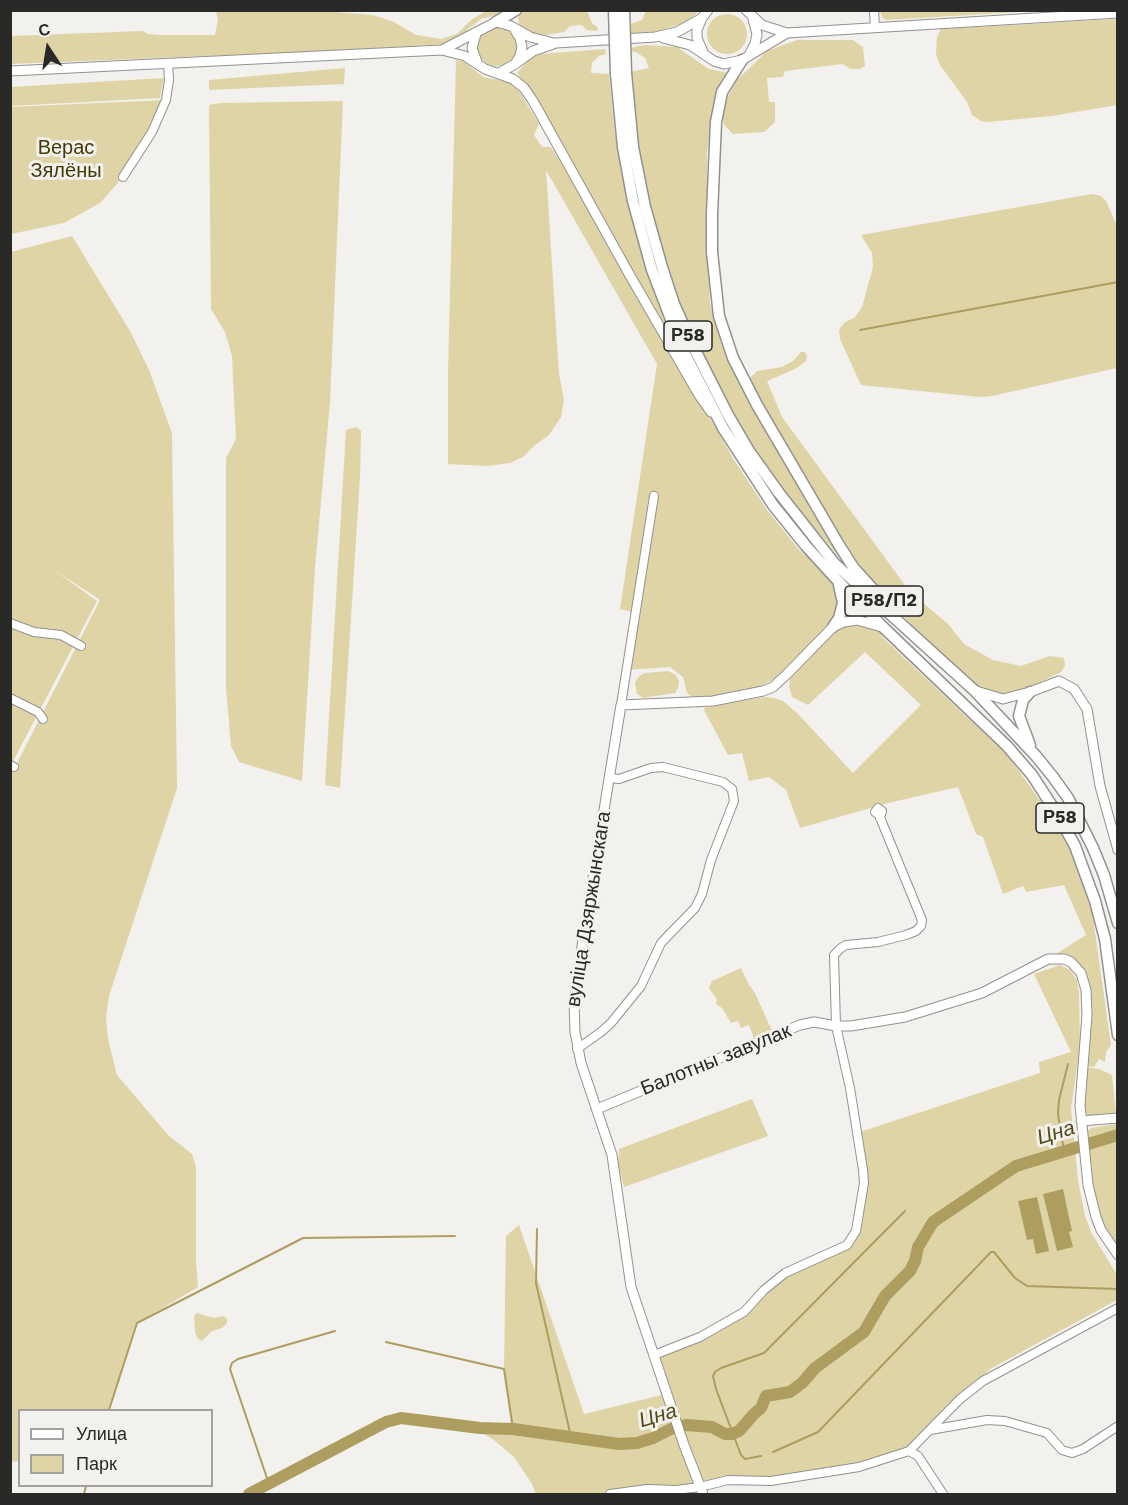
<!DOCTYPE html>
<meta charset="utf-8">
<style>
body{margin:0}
#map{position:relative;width:1128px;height:1505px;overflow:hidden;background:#f2f1ed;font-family:"Work Sans",sans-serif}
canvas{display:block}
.frame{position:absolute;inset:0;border:12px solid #292928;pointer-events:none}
.legend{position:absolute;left:18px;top:1409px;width:195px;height:78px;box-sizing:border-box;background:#f2f1ed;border:2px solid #a2a19e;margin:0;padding:8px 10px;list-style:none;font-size:18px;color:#292928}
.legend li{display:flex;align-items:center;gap:12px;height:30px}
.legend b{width:30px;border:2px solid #a2a19e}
.north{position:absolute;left:18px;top:18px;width:60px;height:60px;-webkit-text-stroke:4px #f2f1ed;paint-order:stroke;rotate:348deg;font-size:16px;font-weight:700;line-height:24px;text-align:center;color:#292928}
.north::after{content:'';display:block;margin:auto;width:21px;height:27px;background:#292928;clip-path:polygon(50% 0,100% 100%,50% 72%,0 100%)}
</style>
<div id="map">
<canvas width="1128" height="1505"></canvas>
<div class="frame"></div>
<ul class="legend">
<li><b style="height:8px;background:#fff"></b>Улица</li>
<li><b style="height:16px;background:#dfd4a6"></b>Парк</li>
</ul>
<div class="north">С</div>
</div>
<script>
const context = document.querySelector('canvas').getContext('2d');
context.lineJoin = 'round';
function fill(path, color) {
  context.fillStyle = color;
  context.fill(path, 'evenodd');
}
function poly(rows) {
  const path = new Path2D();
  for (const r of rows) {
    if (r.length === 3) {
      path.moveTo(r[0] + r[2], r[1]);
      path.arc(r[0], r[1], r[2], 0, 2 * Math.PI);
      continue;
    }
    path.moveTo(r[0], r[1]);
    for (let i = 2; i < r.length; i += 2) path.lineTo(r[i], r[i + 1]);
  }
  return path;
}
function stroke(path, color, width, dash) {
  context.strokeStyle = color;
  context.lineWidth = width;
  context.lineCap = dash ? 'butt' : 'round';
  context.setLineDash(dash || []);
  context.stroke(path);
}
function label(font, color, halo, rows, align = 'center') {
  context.font = font + ' "Work Sans",sans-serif';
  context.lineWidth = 6;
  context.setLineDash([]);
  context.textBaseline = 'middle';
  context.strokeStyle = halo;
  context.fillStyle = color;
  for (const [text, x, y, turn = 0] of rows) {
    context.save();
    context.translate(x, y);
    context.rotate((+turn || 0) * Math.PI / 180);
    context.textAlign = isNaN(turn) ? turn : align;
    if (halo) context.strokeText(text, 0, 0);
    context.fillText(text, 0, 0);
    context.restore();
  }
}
const green = poly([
 [311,10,373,15,394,22,416,35,441,39,457,34,471,20,486,11,510,11,481,19,468,29,464,36,446,44,305,52,11,64,10,36,142,31,148,34,158,35,215,35,218,19,216,11],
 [522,11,587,11,592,23,598,28,597,31,586,30,582,25,570,26,564,32,546,35,534,34,524,29,519,24,518,17],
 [646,11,699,11,685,23,659,31,631,33,631,24,642,20],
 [880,11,880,10,1035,11,886,20,882,17],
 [727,34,20],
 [1117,19,1117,105,1052,116,988,122,981,121,972,115,967,102,940,65,936,54,937,37,941,29],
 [497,46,20],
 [797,40,853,40,863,47,865,66,859,69,850,69,843,64,785,71,783,77,767,78,769,102,775,102,775,122,764,132,733,134,724,125,721,111,736,81,767,51],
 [645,45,677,47,709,69,728,73,715,100,707,152,707,235,710,304,721,343,746,397,842,560,797,508,757,456,717,387,689,330,655,224,639,148,630,72,649,68,645,58,636,52,630,52,630,48],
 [605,49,606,54,599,56,592,63,591,73,609,74,615,134,634,227,653,289,677,348,675,349,532,93,517,73,530,58,540,54],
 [456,60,465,62,483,77,508,82,519,91,539,124,534,135,542,147,551,147,582,195,734,460,767,510,800,551,838,581,844,622,884,628,881,636,1008,756,1057,824,1077,861,1093,918,1111,1045,1106,1052,1105,1062,1099,1059,1094,1067,1083,1065,1087,1005,1076,967,1048,959,1086,935,1064,885,1026,892,1023,886,1003,894,983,837,976,834,958,787,888,803,800,828,786,790,769,777,749,781,742,753,728,755,705,712,704,708,764,697,774,698,783,701,799,715,853,773,921,705,865,652,808,705,792,697,789,687,790,679,829,630,771,681,747,692,695,699,687,693,683,677,670,667,626,670,636,613,620,609,657,364,546,170,559,374,564,400,561,417,549,435,535,445,523,457,510,463,488,466,448,464,448,372],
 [345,68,344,84,209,90,209,80],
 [164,78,160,98,11,106,11,87],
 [166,100,123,177,100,203,64,223,11,234,10,107],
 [343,101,330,402,315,568,302,781,239,762,231,746,226,688,226,458,236,439,232,356,225,332,211,309,209,105,220,103],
 [1092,194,1101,196,1106,201,1117,226,1117,368,992,396,980,397,861,385,840,339,839,330,844,323,855,317,862,307,873,267,872,253,861,235],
 [72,236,130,331,149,370,172,433,177,788,109,996,106,1017,108,1039,117,1075,168,1135,192,1154,196,1167,196,1260,198,1287,137,1323,109,1410,20,1410,19,1461,11,1462,11,775,99,602,99,599,54,570,97,601,11,765,11,252],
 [801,352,805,352,807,356,806,361,795,369,767,381,782,417,910,592,948,624,964,644,993,660,1021,666,1050,656,1064,658,1065,665,1061,672,1015,694,1004,696,980,691,915,629,864,572,790,456,750,382,751,377,757,371,782,367,793,361],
 [357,427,361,431,360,478,340,788,325,785,346,430],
 [668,671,676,675,679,681,678,688,675,693,643,698,637,694,635,683,639,676,645,673],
 [1060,965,1070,970,1077,980,1079,992,1080,1048,1071,1108,1078,1180,1085,1216,1091,1232,1117,1275,1117,1300,990,1369,909,1451,859,1467,771,1481,728,1480,701,1487,703,1494,678,1494,675,1490,610,1494,536,1494,532,1484,514,1457,494,1440,474,1428,512,1429,504,1369,506,1236,519,1225,584,1414,666,1394,654,1355,735,1318,785,1273,852,1240,864,1183,857,1133,1040,1073,1039,1062,1071,1052,1034,974],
 [741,968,749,985,755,993,772,1031,771,1035,755,1041,749,1025,741,1028,738,1021,731,1023,722,1008,716,1004,717,1000,709,988,712,981],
 [1086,1067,1099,1069,1112,1075,1116,1114,1089,1117,1085,1113,1082,1107],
 [752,1099,768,1136,624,1187,618,1165,619,1149],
 [1116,1124,1118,1135,1117,1248,1109,1235,1100,1215,1091,1177,1086,1132,1091,1128],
 [197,1313,214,1318,223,1316,227,1318,227,1323,222,1328,212,1331,202,1341,198,1339,195,1332,194,1316]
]);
const water = poly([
 [1063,1189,1072,1231,1069,1232,1073,1247,1057,1251,1043,1194],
 [1037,1197,1049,1251,1036,1254,1033,1239,1027,1240,1018,1201]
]);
const stream = poly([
 [860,330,1118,282],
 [1064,1151,1058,1114,1059,1100,1068,1064],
 [537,1229,536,1283,571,1437],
 [386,1342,504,1369,513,1429],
 [109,1410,137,1323,303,1238,455,1236],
 [773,1452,818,1432,991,1252,994,1252,1015,1278,1027,1286,1118,1289],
 [761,1456,745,1459,741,1455,716,1389,713,1376,715,1372,721,1368,764,1353,905,1211],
 [269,1484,230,1369,232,1363,238,1359,335,1331],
 [84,1494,86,1486]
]);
const river = poly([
 [249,1494,386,1422,401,1418,480,1428,513,1429,619,1444,637,1443,653,1438,671,1429,686,1425,712,1427,725,1434,732,1434,739,1431,754,1414,761,1408,766,1396,790,1392,802,1383,815,1368,864,1332,885,1296,910,1271,915,1261,918,1247,933,1222,1016,1166,1118,1135]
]);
const minor = poly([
 [874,10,875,28],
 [123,177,152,132,166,100,169,80,168,63],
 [10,623,34,632,61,635,81,646],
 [10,698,38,712,43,719],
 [621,705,654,496],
 [10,765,14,767],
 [577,1049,601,1032,611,1023,641,986,661,943,695,908,702,894,711,860,734,801,732,789,723,782,663,767,651,768,619,779,609,778],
 [654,1355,700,1337,744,1312,764,1290,785,1273,847,1245,856,1231,864,1183,863,1170,850,1088,836,1026,834,955,841,948,846,945,878,942,906,935,916,931,921,926,922,920,879,815,875,812,878,808,882,811,880,818],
 [930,1430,987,1420,1005,1421,1047,1433,1062,1450,1072,1453,1083,1449,1118,1426],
 [909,1451,918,1456,943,1494],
 [610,1494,647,1489,676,1490,700,1487,728,1480,771,1481,859,1467,909,1451,960,1399,983,1381,1118,1308]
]);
const major = poly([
 [746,10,762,25,787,33,1118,13],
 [476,34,472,48,477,62],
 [663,38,690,45,714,61,724,64,742,60,787,33],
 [442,50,496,22,511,26,530,37,554,43],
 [703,52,697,38,697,30,702,18,708,10],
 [750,53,755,44,757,34,753,19],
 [515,64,533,51,556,43,655,37,677,32,702,18],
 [10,71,442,50,465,56,485,69,513,79,524,88,533,101,628,272,699,395,711,412],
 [499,73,515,64,520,56,522,47,520,38,515,30],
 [976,691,1003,699,1030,692,1059,681,1074,689,1087,709,1100,786,1118,850],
 [597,1109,800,1025,814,1022,836,1026,851,1026,905,1017,982,993,1048,959,1064,959,1071,962,1081,973,1086,990,1087,1015,1080,1105,1088,1185,1096,1217,1101,1230,1118,1255],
 [1081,1121,1118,1118],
 [703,1494,684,1445,631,1287,612,1155,581,1063,575,1032,574,1002,578,971,621,705,713,701,763,691,773,687,787,674,833,627,844,622,857,620,882,627]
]);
const highway = poly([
 [496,22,516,10],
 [742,60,722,92,716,122,712,214,712,252,719,316,733,358,757,405,839,545,853,567,881,598],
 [626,73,633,147,645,207,662,267,674,304,692,344,728,415,749,451,779,493,835,564,975,691,1036,756,1053,777,1068,798,1093,848,1104,875,1118,923],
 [616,74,623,147,633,201,652,270,682,348,723,428,773,505,806,546,838,581,884,628,1007,746,1032,775,1058,815,1075,846,1095,901,1105,939,1118,1035],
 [833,627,839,618,843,603,839,585],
 [1030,692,1023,700,1019,716,1030,745]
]);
const highwayBridge = poly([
 [614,10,616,74],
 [624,10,626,73]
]);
const shields = [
 [688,336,48],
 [884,601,78],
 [1060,818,48]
];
const shieldNames = [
 ["Р58",688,336],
 ["Р58/П2",884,601],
 ["Р58",1060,818]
];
const parkNames = [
 ["Верас",66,148],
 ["Зялёны",66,171]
];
const streetNames = [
 ["вуліца Дзяржынскага",589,909,-81],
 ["Балотны завулак",716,1060,-22]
];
const waterNames = [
 ["Цна",1056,1133,-17],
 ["Цна",658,1416,-17]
];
fill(green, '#dfd4a6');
fill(water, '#ad9e5f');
stroke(stream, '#ad9e5f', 2);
stroke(river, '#ad9e5f', 12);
stroke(minor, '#92918d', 10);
stroke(major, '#92918d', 11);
stroke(highway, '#92918d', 13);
stroke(minor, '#fff', 8);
stroke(major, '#fff', 9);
stroke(highway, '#fff', 10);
stroke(highwayBridge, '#92918d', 13, []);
stroke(highwayBridge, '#fff', 10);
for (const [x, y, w] of shields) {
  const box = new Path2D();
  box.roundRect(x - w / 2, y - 15, w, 30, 4.5);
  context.fillStyle = '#f2f1ed';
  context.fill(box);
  stroke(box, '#292928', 1.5);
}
label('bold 18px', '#292928', null, shieldNames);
label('20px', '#453904', '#f2f1ed', parkNames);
label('20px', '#292928', '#f2f1ed', streetNames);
label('italic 21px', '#564a19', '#f2f1ed', waterNames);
</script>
